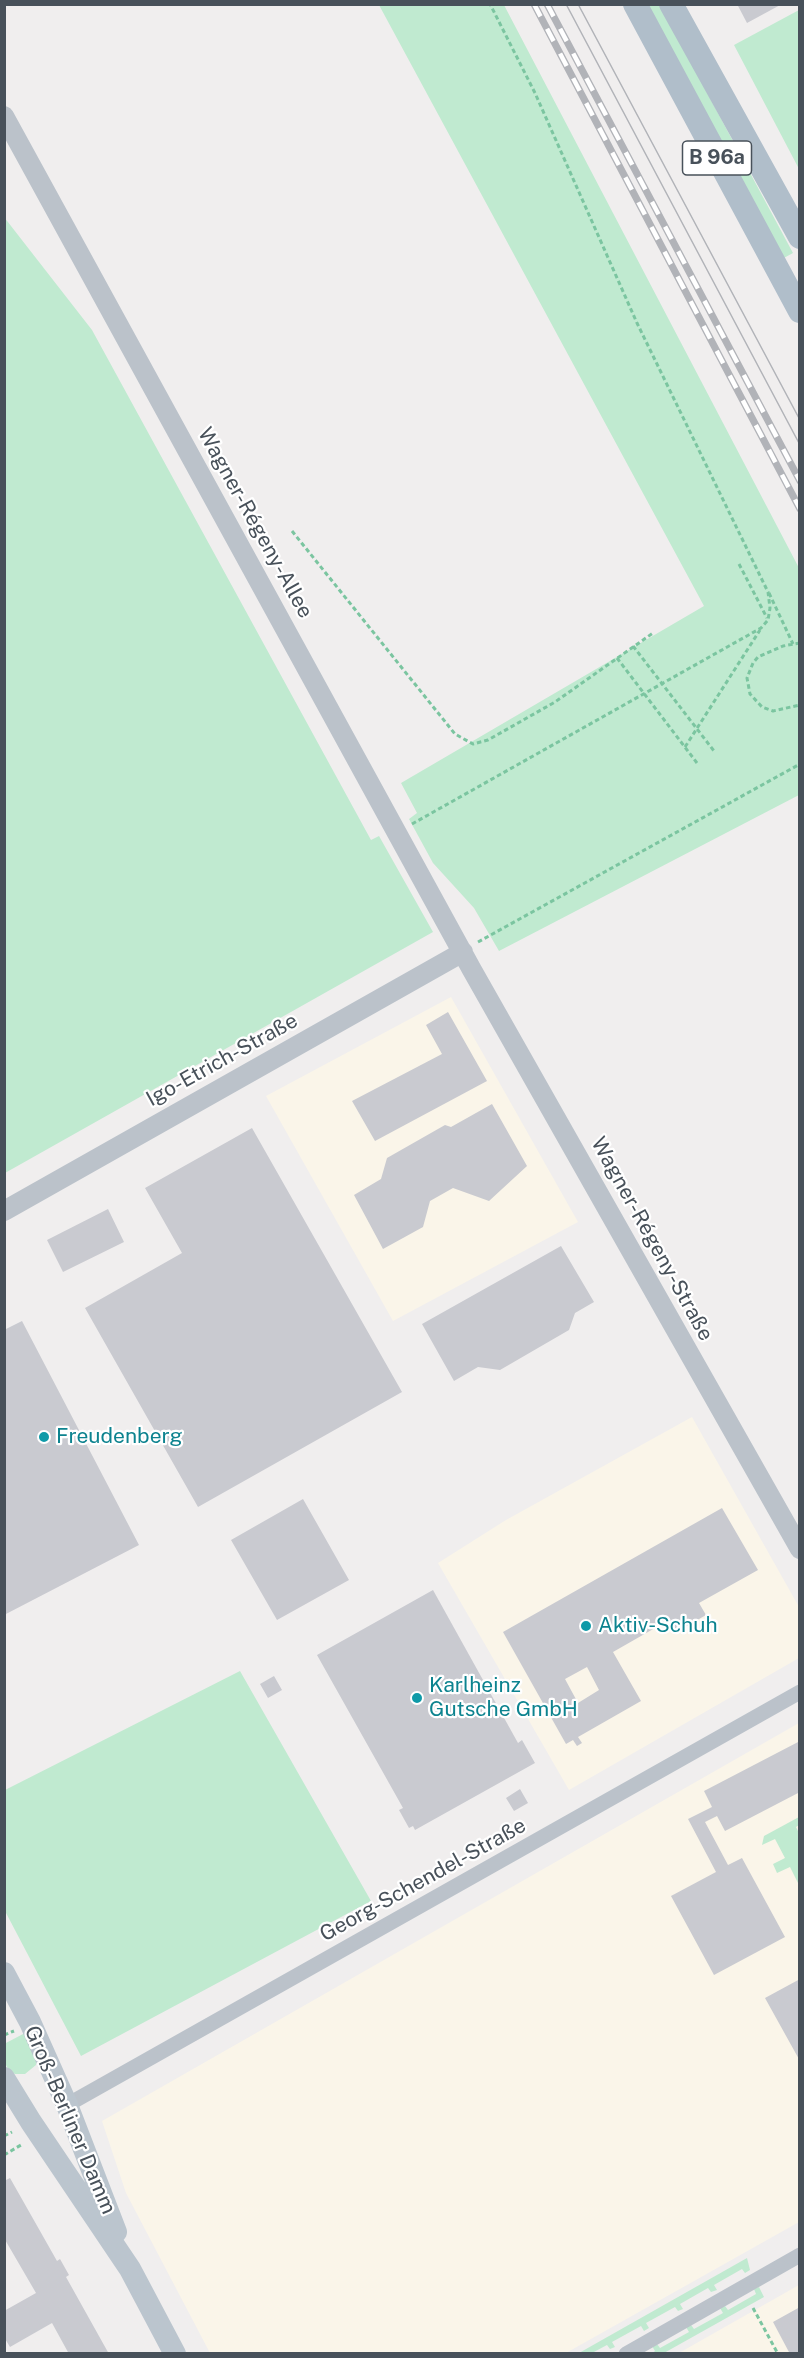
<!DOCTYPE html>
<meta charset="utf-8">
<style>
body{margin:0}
#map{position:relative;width:804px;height:2358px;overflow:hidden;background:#f0eeee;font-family:"Public Sans",sans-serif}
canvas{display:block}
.frame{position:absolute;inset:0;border:6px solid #48515a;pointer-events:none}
</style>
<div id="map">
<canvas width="804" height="2358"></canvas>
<div class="frame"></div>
</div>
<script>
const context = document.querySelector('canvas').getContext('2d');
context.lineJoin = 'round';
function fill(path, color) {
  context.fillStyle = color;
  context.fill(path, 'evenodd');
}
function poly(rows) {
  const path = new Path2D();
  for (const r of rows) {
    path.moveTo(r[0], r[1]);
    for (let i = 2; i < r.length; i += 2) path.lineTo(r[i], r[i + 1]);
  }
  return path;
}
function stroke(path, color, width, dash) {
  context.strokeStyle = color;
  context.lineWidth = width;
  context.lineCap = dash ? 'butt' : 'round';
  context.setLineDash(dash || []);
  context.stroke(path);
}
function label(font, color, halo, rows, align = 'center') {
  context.font = font + ' "Public Sans",sans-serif';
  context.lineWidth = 4.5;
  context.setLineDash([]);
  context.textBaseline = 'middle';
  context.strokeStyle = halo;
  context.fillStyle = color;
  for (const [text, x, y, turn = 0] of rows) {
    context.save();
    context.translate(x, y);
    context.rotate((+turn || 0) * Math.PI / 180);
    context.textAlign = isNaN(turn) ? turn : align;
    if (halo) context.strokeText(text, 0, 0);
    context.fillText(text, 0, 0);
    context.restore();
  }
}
const commercial = poly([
 [451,997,578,1222,393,1321,266,1096],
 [692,1417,799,1607,799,1658,569,1790,438,1563,506,1520],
 [799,1723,799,2222,566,2353,210,2353,126,2193,102,2121],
 [799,2285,799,2353,679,2353]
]);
const green = poly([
 [379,5,504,5,799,568,799,795,499,951,474,908,433,863,409,819,417,813,401,783,704,606],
 [645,5,660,5,793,253,782,259],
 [799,10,799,169,734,45],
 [4,217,92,330,371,840,379,836,433,932,5,1173],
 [240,1671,371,1901,81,2056,5,1911,5,1790],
 [799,1817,799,1825,796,1827,799,1833,799,1885,790,1867,777,1873,773,1864,785,1858,775,1839,762,1845,764,1836],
 [25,2033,37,2058,36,2065,25,2074,15,2074,9,2071,5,2063,4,2044],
 [747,2258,750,2270,745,2273,742,2269,714,2285,717,2290,711,2292,708,2288,680,2304,683,2309,678,2311,675,2307,646,2323,649,2328,644,2331,641,2326,612,2342,615,2347,610,2349,607,2345,592,2353,579,2353],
 [759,2287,764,2297,664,2353,651,2354,655,2351,652,2346,657,2344,660,2348,689,2332,686,2327,691,2325,694,2329,723,2313,720,2308,725,2306,728,2310,756,2294,754,2289]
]);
const building = poly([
 [737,4,782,4,747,23],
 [448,1012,487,1081,375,1141,352,1101,442,1054,426,1025],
 [492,1104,527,1166,489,1201,453,1188,430,1201,423,1227,383,1249,354,1195,381,1179,387,1158,445,1125,451,1127],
 [252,1128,402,1392,198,1507,85,1308,182,1253,145,1188],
 [108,1209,124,1242,63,1272,47,1240],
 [561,1246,594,1302,575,1313,569,1330,500,1370,478,1367,454,1381,422,1324],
 [22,1321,139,1545,4,1615,4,1330],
 [303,1499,349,1580,277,1620,231,1540],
 [722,1508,758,1570,699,1603,706,1615,680,1630,676,1632,669,1620,613,1652,641,1701,578,1737,582,1743,577,1746,573,1740,566,1744,503,1632],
 [587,1667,599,1690,578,1703,565,1679],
 [433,1590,518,1743,522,1740,535,1763,415,1830,413,1826,409,1828,399,1810,403,1808,317,1655],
 [274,1676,282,1690,268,1698,260,1684],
 [800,1741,800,1792,725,1831,717,1816,705,1822,728,1865,742,1858,785,1937,714,1975,671,1896,716,1872,688,1819,712,1807,704,1791],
 [520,1789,528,1803,514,1811,506,1798],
 [800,1979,800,2061,765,1998],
 [10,2178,57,2261,60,2259,69,2275,66,2277,109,2354,69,2354,52,2323,10,2347,4,2337,4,2311,36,2293,4,2238,4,2181],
 [800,2307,800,2353,790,2354,773,2322]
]);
const path = poly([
 [292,531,455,734,473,744,488,740,555,702,653,633],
 [739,564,767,618],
 [769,593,793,644],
 [800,643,783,646,758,657,753,663,747,678,750,694,762,707,773,711,800,705],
 [633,646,714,751],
 [617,658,697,763],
 [685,747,760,630],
 [412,824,761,628,768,620,770,608,768,592,637,323,535,93,490,4],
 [478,942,800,764],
 [4,2035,14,2031],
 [4,2136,12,2132],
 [4,2155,21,2145],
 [753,2308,778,2354]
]);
const minor = poly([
 [67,2105,800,1692],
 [626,2354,800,2255]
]);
const tertiary = poly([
 [4,116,472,970,800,1549],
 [4,1211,463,952]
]);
const secondary = poly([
 [4,1973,30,2022,67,2105,116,2232],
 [4,2078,31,2122,130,2269,175,2354]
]);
const primary = poly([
 [635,4,800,311],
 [671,4,800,237]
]);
const tram = poly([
 [566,4,800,445],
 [578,4,800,420]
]);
const rail = poly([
 [534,4,800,509],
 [547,4,800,481]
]);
const markers = [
 [44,1437,6,"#0f9aa8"],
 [586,1626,6,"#0f9aa8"],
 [417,1698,6,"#0f9aa8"]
];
const shields = [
 [717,158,69]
];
const shieldNames = [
 ["B 96a",717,158]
];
const streetNames = [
 ["Wagner-Régeny-Allee",255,523,61],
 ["Igo-Etrich-Straße",222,1060,-29],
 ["Wagner-Régeny-Straße",652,1239,61],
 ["Georg-Schendel-Straße",423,1880,-29],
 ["Groß-Berliner Damm",70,2120,67]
];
const cultureNames = [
 ["Freudenberg",56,1437],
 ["Aktiv-Schuh",598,1626],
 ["Karlheinz",429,1686],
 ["Gutsche GmbH",429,1710]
];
fill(commercial, '#faf5e9');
fill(green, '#c0ead0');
fill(building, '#c9cad0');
stroke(path, '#7bc5a0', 3, [4.5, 3]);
stroke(minor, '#bbc2ca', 15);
stroke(tertiary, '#bbc2ca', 20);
stroke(secondary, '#bbc5ce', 22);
stroke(primary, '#b0beca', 24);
stroke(tram, '#b1b3b8', 1.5);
stroke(rail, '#b1b3b8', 7);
stroke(rail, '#fff', 4.5, [14]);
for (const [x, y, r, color] of markers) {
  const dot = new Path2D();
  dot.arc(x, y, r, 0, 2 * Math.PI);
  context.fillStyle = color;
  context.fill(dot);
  stroke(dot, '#fff', 2);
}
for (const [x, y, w] of shields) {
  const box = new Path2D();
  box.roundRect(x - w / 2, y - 17, w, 34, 4.5);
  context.fillStyle = '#fff';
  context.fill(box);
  stroke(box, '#48515a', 1.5);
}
label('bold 20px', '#48515a', null, shieldNames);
label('21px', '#48515a', '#fff', streetNames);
label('21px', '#0d838f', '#fff', cultureNames, 'left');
</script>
